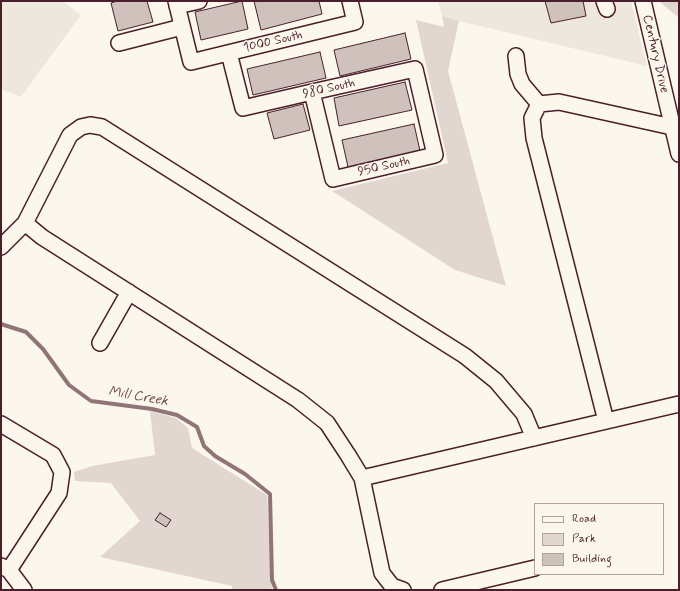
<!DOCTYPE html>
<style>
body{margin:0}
#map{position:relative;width:680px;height:591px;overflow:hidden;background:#fbf7ec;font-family:Mynerve,sans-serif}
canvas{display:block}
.frame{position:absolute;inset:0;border:2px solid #4a1f2b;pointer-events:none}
.legend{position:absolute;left:534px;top:503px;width:130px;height:72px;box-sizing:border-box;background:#fbf7ec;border:1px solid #b4a19f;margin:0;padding:5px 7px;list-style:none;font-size:12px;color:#4a1f2b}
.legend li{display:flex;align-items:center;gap:8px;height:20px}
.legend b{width:20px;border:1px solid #b4a19f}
</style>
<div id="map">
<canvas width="680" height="591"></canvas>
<div class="frame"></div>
<ul class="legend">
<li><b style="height:5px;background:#fbf7ec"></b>Road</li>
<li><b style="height:11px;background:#e2d7d0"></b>Park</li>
<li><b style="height:11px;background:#cfc2bc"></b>Building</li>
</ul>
</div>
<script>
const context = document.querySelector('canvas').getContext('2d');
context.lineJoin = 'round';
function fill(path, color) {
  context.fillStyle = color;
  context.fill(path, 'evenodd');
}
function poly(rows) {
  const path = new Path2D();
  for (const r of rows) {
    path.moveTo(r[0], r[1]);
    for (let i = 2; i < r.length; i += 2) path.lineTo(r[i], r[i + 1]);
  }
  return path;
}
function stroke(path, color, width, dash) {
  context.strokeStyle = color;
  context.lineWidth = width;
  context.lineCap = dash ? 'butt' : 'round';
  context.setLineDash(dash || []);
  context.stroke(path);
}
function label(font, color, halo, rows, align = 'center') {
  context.font = font + ' Mynerve,sans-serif';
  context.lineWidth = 3;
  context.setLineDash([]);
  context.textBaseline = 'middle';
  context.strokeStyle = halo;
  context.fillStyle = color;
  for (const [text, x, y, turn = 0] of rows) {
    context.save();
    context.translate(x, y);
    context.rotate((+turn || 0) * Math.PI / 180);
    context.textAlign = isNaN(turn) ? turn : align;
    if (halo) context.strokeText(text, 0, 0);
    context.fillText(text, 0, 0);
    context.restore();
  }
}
const built = poly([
 [1,1,62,1,81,15,21,97,1,89],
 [438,1,631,1,647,66,459,21,442,16]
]);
const green = poly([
 [660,1,679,1,679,18,661,3],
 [442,16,459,21,448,71,506,286,455,270,332,191,448,163,416,20,444,27],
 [150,411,176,418,188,428,192,448,267,495,272,590,232,590,232,586,100,557,140,521,111,483,75,481,74,472,92,466,155,455]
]);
const stream = poly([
 [1,324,26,332,43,349,69,385,91,401,152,409,177,415,197,427,204,446,215,456,245,474,270,494,272,580,276,590]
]);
const building = poly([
 [117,1,147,1,153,22,118,31,111,3,117,1],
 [242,1,248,29,201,40,195,12,242,1],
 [254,1,319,1,322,14,261,30,254,1],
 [545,1,583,1,586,16,551,23,545,1],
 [405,33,411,59,340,76,334,50,405,33],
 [320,52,326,78,253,95,247,69,320,52],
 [405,82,412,110,339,126,334,98,405,82],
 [303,104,310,130,274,139,267,113,303,104],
 [414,124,420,151,348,167,342,140,414,124],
 [160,513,171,520,166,527,155,520,160,513]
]);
const minor = poly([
 [176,1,191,62,355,22,350,1],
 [604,1,607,9],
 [643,1,679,154],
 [177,6,199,1],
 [119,43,182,27],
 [229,53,243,108,312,92,415,69,435,155,333,179,312,92],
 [516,56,518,74,522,84,539,104],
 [25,223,70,135,81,127,90,125,102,127,465,356,496,381,524,414,534,438],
 [1,247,25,223,42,237,298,400,327,423,348,455,362,478,382,573,392,586,403,590],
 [100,343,129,292],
 [606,421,534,138,532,118,539,104,559,102,672,127],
 [1,424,53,455,62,472,59,493,9,570],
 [362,478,679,404],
 [1,566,9,570,24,590],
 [442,590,535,568]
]);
const streetNames = [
 ["1000 South",273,42,-13],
 ["Century Drive",655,54,77],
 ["980 South",329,89,-13],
 ["950 South",384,167,-13]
];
const waterNames = [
 ["Mill Creek",138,397,10]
];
fill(built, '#eee7de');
fill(green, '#e2d7d0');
stroke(stream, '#907477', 4);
fill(building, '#cfc2bc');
stroke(building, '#4a1f2b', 1);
stroke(minor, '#4a1f2b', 18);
stroke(minor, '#fbf7ec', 15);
label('13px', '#4a1f2b', '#fbf7ec', streetNames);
label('italic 14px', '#6d4a51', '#fbf7ec', waterNames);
</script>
